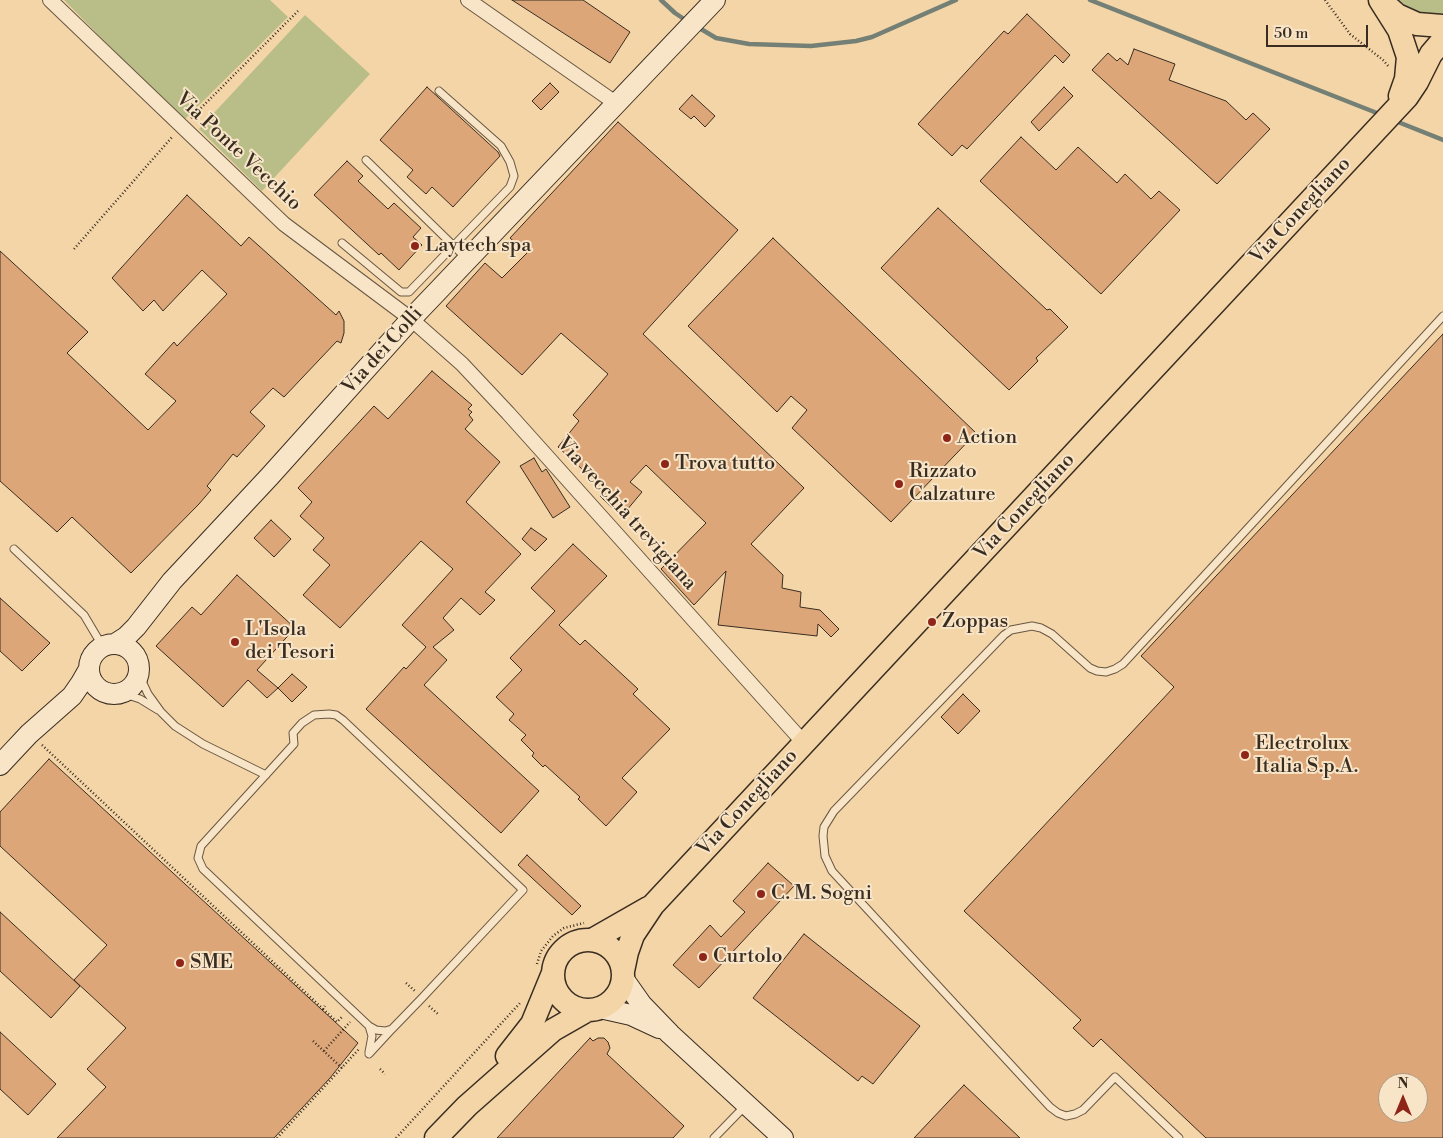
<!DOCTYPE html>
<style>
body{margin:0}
#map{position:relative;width:1443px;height:1138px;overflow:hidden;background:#f4d5a7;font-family:"Libre Bodoni",serif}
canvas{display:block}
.north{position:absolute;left:1378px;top:1073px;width:50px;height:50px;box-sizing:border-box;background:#f8e4c6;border:1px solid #ac9b84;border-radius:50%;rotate:0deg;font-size:14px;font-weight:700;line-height:20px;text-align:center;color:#392d22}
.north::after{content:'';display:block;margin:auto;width:18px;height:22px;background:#8f2418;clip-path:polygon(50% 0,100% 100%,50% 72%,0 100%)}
.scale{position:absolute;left:1266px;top:25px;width:102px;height:22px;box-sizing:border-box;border:2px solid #392d22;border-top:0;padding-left:6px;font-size:15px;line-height:18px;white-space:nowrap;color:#392d22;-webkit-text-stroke:4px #f8e4c6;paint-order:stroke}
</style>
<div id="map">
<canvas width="1443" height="1138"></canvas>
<div class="north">N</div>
<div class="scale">50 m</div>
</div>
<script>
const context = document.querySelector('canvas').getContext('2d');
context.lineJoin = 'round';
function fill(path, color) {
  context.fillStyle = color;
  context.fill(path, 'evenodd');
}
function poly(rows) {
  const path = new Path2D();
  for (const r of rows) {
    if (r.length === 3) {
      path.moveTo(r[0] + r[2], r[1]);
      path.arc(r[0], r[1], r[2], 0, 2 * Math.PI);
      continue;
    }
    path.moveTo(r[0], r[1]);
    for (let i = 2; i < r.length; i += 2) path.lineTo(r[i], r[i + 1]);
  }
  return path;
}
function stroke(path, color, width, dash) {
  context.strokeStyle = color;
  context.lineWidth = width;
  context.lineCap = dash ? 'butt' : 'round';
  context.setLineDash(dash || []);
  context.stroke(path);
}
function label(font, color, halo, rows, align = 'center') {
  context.font = font + ' "Libre Bodoni",serif';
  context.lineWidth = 4;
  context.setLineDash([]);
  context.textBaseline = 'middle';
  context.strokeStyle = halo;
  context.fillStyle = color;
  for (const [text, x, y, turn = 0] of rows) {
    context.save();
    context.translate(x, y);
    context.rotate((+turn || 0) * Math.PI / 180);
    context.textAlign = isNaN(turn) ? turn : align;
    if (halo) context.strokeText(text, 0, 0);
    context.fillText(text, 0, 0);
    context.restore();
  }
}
const green = poly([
 [64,0,270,0,288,17,183,121],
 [1396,0,1443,0,1443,15,1419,13],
 [305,15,370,74,262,191,199,129]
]);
const stream = poly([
 [661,0,675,13,687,21],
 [1090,0,1382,115],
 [696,26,716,38,749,44,811,46,856,41,872,37,956,0],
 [1393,120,1443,140]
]);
const building = poly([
 [512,0,583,0,630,32,610,63,512,0],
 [1027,14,1070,55,1063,63,1055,55,967,149,962,145,952,156,918,124,1004,31,1008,34,1027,14],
 [1134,49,1175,64,1169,80,1226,101,1246,120,1253,113,1270,129,1217,184,1092,70,1108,53,1117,61,1120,58,1128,65,1134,49],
 [550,83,559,92,541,110,532,101,550,83],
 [427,87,498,152,500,156,453,207,432,187,426,194,407,177,413,170,380,140,427,87],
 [1064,87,1073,96,1039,131,1031,122,1064,87],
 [692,95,715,116,705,127,694,116,691,119,679,109,692,95],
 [618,122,738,230,643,334,804,488,751,544,783,575,782,588,801,592,800,607,820,610,839,629,831,637,818,624,817,636,718,625,726,571,694,605,661,569,706,523,646,465,630,482,642,492,621,517,600,496,606,491,558,447,579,421,573,415,608,374,561,333,522,375,446,306,485,263,502,278,527,253,510,238,618,122],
 [1021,137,1056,170,1078,147,1117,183,1125,174,1151,199,1159,191,1180,210,1101,294,980,181,1021,137],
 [347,161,363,176,358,181,388,209,394,203,421,228,413,237,422,245,399,270,381,253,379,255,314,195,347,161],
 [187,195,241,246,249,237,336,315,339,311,344,321,344,333,341,343,337,341,284,397,273,388,250,412,265,426,237,457,233,454,207,486,211,490,199,504,131,573,72,517,57,532,0,481,0,251,88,332,67,353,148,430,176,401,145,374,174,342,177,346,227,294,202,270,163,311,154,300,143,311,112,278,187,195],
 [938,208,1047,310,1050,309,1068,327,1036,358,1038,361,1009,390,881,268,938,208],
 [773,238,976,433,891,522,792,428,807,410,791,396,777,412,688,326,773,238],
 [1443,334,1443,1138,1206,1138,1101,1039,1093,1047,1073,1028,1081,1020,964,911,1174,687,1141,656,1443,334],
 [1388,1083,1418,1083,1418,1113,1388,1113,1388,1083],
 [432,371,472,405,468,409,472,412,469,415,473,420,465,429,500,462,466,502,521,554,485,592,495,600,480,615,461,598,443,618,454,630,433,647,447,660,424,685,539,791,501,833,366,709,404,667,406,669,426,647,402,625,453,569,421,541,340,628,303,595,330,565,313,550,324,538,300,516,312,502,298,488,374,406,388,419,432,371],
 [534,458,542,472,546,469,570,507,553,518,520,466,534,458],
 [271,520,291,539,274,557,254,538,271,520],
 [531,528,547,539,535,551,522,539,531,528],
 [573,544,607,576,559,625,580,645,585,640,638,689,633,694,670,729,622,778,637,792,606,826,578,799,580,797,545,765,543,767,532,756,534,753,521,740,526,735,509,720,514,714,496,697,522,670,510,658,555,611,531,588,573,544],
 [237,575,295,628,257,670,278,688,267,698,248,680,223,707,156,646,192,607,201,615,237,575],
 [0,598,50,643,22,671,0,651,0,598],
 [292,674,307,687,292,702,278,688,292,674],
 [963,694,980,711,958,734,941,717,963,694],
 [49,759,358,1043,330,1078,274,1138,57,1138,106,1087,87,1069,126,1028,74,980,107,945,0,846,0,812,49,759],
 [527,855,581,906,572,915,518,865,527,855],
 [768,863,794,886,699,988,673,965,710,925,721,937,745,912,733,901,768,863],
 [0,912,80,986,51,1018,0,971,0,912],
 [804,934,920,1026,873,1084,862,1076,858,1081,753,998,804,934],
 [0,1032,56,1084,28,1115,0,1089,0,1032],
 [590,1038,593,1041,598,1038,604,1038,608,1042,610,1048,607,1054,684,1126,673,1138,497,1138,590,1038],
 [964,1085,1020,1138,914,1138,964,1085]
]);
const path = poly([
 [1325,0,1350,34,1383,60,1389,67],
 [191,118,298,11],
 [74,249,173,136],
 [82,655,91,644],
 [42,745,323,1009,325,1006],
 [537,964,541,951,553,936,564,928,584,923],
 [406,983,416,992],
 [429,1006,439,1015],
 [323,1009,337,1022,343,1016],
 [313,1041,342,1068],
 [324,1051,350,1022],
 [380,1069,385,1074],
 [277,1138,359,1049],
 [396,1138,520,1003]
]);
const lane = poly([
 [366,160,466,258],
 [342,243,401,292,409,292,510,187,514,176,510,162,501,146,439,91],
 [14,549,84,615,103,647],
 [139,675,148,694,161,712,175,726,203,744,266,775],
 [122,693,140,699,158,710],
 [369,1026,372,1036,369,1052],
 [369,1054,392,1029,422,998,523,890,343,720,336,715,329,714,314,715,302,723,293,733,294,744,201,846,198,858,203,869,369,1026,376,1030,385,1031,392,1029],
 [714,1138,745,1106],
 [1179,1138,1115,1077,1083,1110,1075,1114,1066,1116,1058,1113,1050,1107,832,871,825,856,823,836,824,827,834,811,1004,635,1011,630,1032,626,1041,628,1052,634,1090,668,1097,671,1106,672,1115,669,1123,664,1443,316]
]);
const street = poly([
 [50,0,284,224,411,319,462,364,508,413,804,743],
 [468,0,617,104]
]);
const secondary = poly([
 [115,644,126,637,136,627,172,581,270,476,411,319,715,0],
 [114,669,25],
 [0,765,29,734,72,696,81,683,89,669],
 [623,978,642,1005,670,1034,783,1138],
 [600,1008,631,1015,659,1028]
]);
const primary = poly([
 [1380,0,1399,30,1408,57,1406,79,1400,96],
 [1387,6,1397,15,1417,24,1443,26],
 [592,940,648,908],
 [588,975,35],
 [623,971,627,952,633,935,653,905,1407,97,1417,82,1431,54,1443,40],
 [507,1056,532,1024,553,973],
 [436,1138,467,1106,553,1030,588,1010]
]);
const markers = [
 [415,246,5,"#8f2418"],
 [947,438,5,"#8f2418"],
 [665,464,5,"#8f2418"],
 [899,484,5,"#8f2418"],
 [932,622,5,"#8f2418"],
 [235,642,5,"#8f2418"],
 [1245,755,5,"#8f2418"],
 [761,894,5,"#8f2418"],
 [703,957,5,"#8f2418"],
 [180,963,5,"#8f2418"]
];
const streetNames = [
 ["Via Ponte Vecchio",238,152,43],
 ["Via Conegliano",1301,211,-47],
 ["Via dei Colli",383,351,-48],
 ["Via Conegliano",1025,507,-47],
 ["Via vecchia trevigiana",626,514,48],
 ["Via Conegliano",748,803,-47]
];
const poiNames = [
 ["Laytech spa",425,246],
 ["Action",957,438],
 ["Trova tutto",675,464],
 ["Rizzato",909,472],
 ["Calzature",909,495],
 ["Zoppas",942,622],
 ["L'Isola",245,630],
 ["dei Tesori",245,653],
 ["Electrolux",1255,744],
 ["Italia S.p.A.",1255,767],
 ["C. M. Sogni",771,894],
 ["Curtolo",713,957],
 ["SME",190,963]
];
fill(green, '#b9be89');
stroke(stream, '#748075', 4.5);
fill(building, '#dda678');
stroke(building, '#392d22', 1);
stroke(lane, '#685743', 9);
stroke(street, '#685743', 16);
stroke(secondary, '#392d22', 22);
stroke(primary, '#392d22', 25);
stroke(path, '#392d22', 2.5, [1, 2.5]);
stroke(lane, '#f8e4c6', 7);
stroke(street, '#f8e4c6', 14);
stroke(secondary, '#f8e4c6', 20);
stroke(primary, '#f4d5a7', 22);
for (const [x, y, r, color] of markers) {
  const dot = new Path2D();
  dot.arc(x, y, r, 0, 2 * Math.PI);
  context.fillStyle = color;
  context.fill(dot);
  stroke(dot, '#f8e4c6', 2);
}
label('20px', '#392d22', '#f8e4c6', streetNames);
label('20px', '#392d22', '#f8e4c6', poiNames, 'left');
</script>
